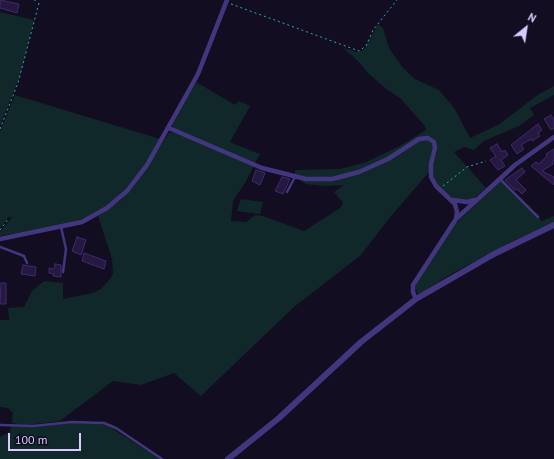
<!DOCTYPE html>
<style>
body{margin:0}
#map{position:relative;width:554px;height:459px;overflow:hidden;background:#120d20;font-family:"PT Sans",sans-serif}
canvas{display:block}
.north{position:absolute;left:506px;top:8px;width:40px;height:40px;-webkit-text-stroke:3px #120d20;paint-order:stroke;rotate:30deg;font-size:11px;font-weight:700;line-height:16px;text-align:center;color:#d7ccff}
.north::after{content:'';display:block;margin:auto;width:14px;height:18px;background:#d7ccff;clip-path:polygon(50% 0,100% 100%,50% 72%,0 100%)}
.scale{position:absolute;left:8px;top:433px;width:73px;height:18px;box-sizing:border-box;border:2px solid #d7ccff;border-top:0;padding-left:5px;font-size:12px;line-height:14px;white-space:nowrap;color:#d7ccff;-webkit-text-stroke:3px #120d20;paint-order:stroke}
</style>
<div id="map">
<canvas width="554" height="459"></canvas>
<div class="north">N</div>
<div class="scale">100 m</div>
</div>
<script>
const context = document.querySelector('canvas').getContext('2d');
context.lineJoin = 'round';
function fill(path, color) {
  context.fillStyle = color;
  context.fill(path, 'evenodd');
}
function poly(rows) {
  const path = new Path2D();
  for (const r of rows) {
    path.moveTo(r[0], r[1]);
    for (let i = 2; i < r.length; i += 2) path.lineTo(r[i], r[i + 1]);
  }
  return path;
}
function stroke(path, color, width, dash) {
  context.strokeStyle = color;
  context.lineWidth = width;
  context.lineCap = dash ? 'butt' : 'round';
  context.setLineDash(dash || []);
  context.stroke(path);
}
const green = poly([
 [0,12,34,20,20,76,0,126],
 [378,24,383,28,389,48,403,68,415,79,439,90,455,109,470,138,498,125,539,94,554,86,554,95,530,108,534,115,519,126,484,141,474,150,464,147,454,152,486,188,474,198,465,200,456,200,449,196,438,186,432,177,432,166,437,152,435,150,429,172,387,221,361,255,294,307,201,396,174,373,141,385,113,381,60,421,27,425,12,423,13,413,8,408,0,407,0,320,9,320,8,308,24,307,32,291,44,281,63,283,63,299,93,293,101,289,111,278,113,273,112,259,98,216,121,200,133,187,169,133,173,132,254,166,245,183,233,201,231,221,246,222,255,215,263,216,304,231,340,208,343,203,334,192,344,185,323,186,306,184,295,177,295,170,340,169,366,162,398,147,426,130,424,125,400,98,386,89,368,73,358,61,343,48,357,52,364,50],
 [196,82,235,105,239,101,250,106,230,142,260,154,255,163,174,128,172,125],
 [15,95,160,139,143,169,126,189,115,200,95,214,67,225,0,236,0,232,12,217,9,217,0,228,0,132],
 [500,181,542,221,554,216,554,222,511,242,451,274,420,294,417,293,415,285,453,226],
 [241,199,263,202,260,214,237,211],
 [83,422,102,424,110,427,160,459,0,459,0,437,10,432,11,426,29,427]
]);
const building = poly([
 [0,0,19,4,17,13,0,8,0,0],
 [551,115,554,120,554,128,551,130,544,119,551,115],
 [538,124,542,130,538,133,540,136,532,141,531,139,521,145,524,149,517,154,511,145,538,124],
 [497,144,502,152,505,150,508,155,501,160,505,166,498,170,490,160,496,156,490,148,497,144],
 [554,149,554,160,552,162,553,164,542,171,554,177,554,185,531,166,536,162,539,164,547,156,546,154,554,149],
 [522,168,525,172,516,180,526,190,522,194,517,189,515,190,505,180,522,168],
 [256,170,265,173,260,185,252,181,256,170],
 [282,177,290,179,283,194,275,191,282,177],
 [77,237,86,240,81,255,72,251,77,237],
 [84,253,106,261,104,269,82,261,84,253],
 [55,264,61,265,61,277,53,276,54,274,49,273,49,268,54,269,55,264],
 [23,265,36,267,35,276,21,274,23,265],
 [1,283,6,283,6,304,0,304,1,283]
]);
const path = poly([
 [35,0,35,1],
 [231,4,359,51,366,46,373,30,397,0],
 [0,129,18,83,39,3],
 [443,186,467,167,486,161],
 [0,230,9,218]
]);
const service = poly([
 [500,179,538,217],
 [287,192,295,177],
 [61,227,66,249,63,272],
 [0,247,24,256,27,263],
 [0,425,33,426,72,422,104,423,116,428,162,459]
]);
const minor = poly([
 [169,128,262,168,306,179,332,179,359,172,388,159,419,139,428,138,434,142,435,148,431,164,431,177,436,186,455,204,457,212,456,219],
 [453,200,467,202,475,200],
 [0,239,82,222,107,208,127,191,147,165,188,92,198,74,227,0],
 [416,299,413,292,413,285,456,219,515,165,554,137]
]);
const tertiary = poly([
 [228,459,279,418,361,342,416,299,494,254,554,225]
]);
fill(green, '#10282a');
fill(building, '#251941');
stroke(building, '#3f2b6d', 1);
stroke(path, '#2dabb1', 1, [2, 3]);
stroke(service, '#42377f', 2.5);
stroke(minor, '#42377f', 4.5);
stroke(tertiary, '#42377f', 6);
</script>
